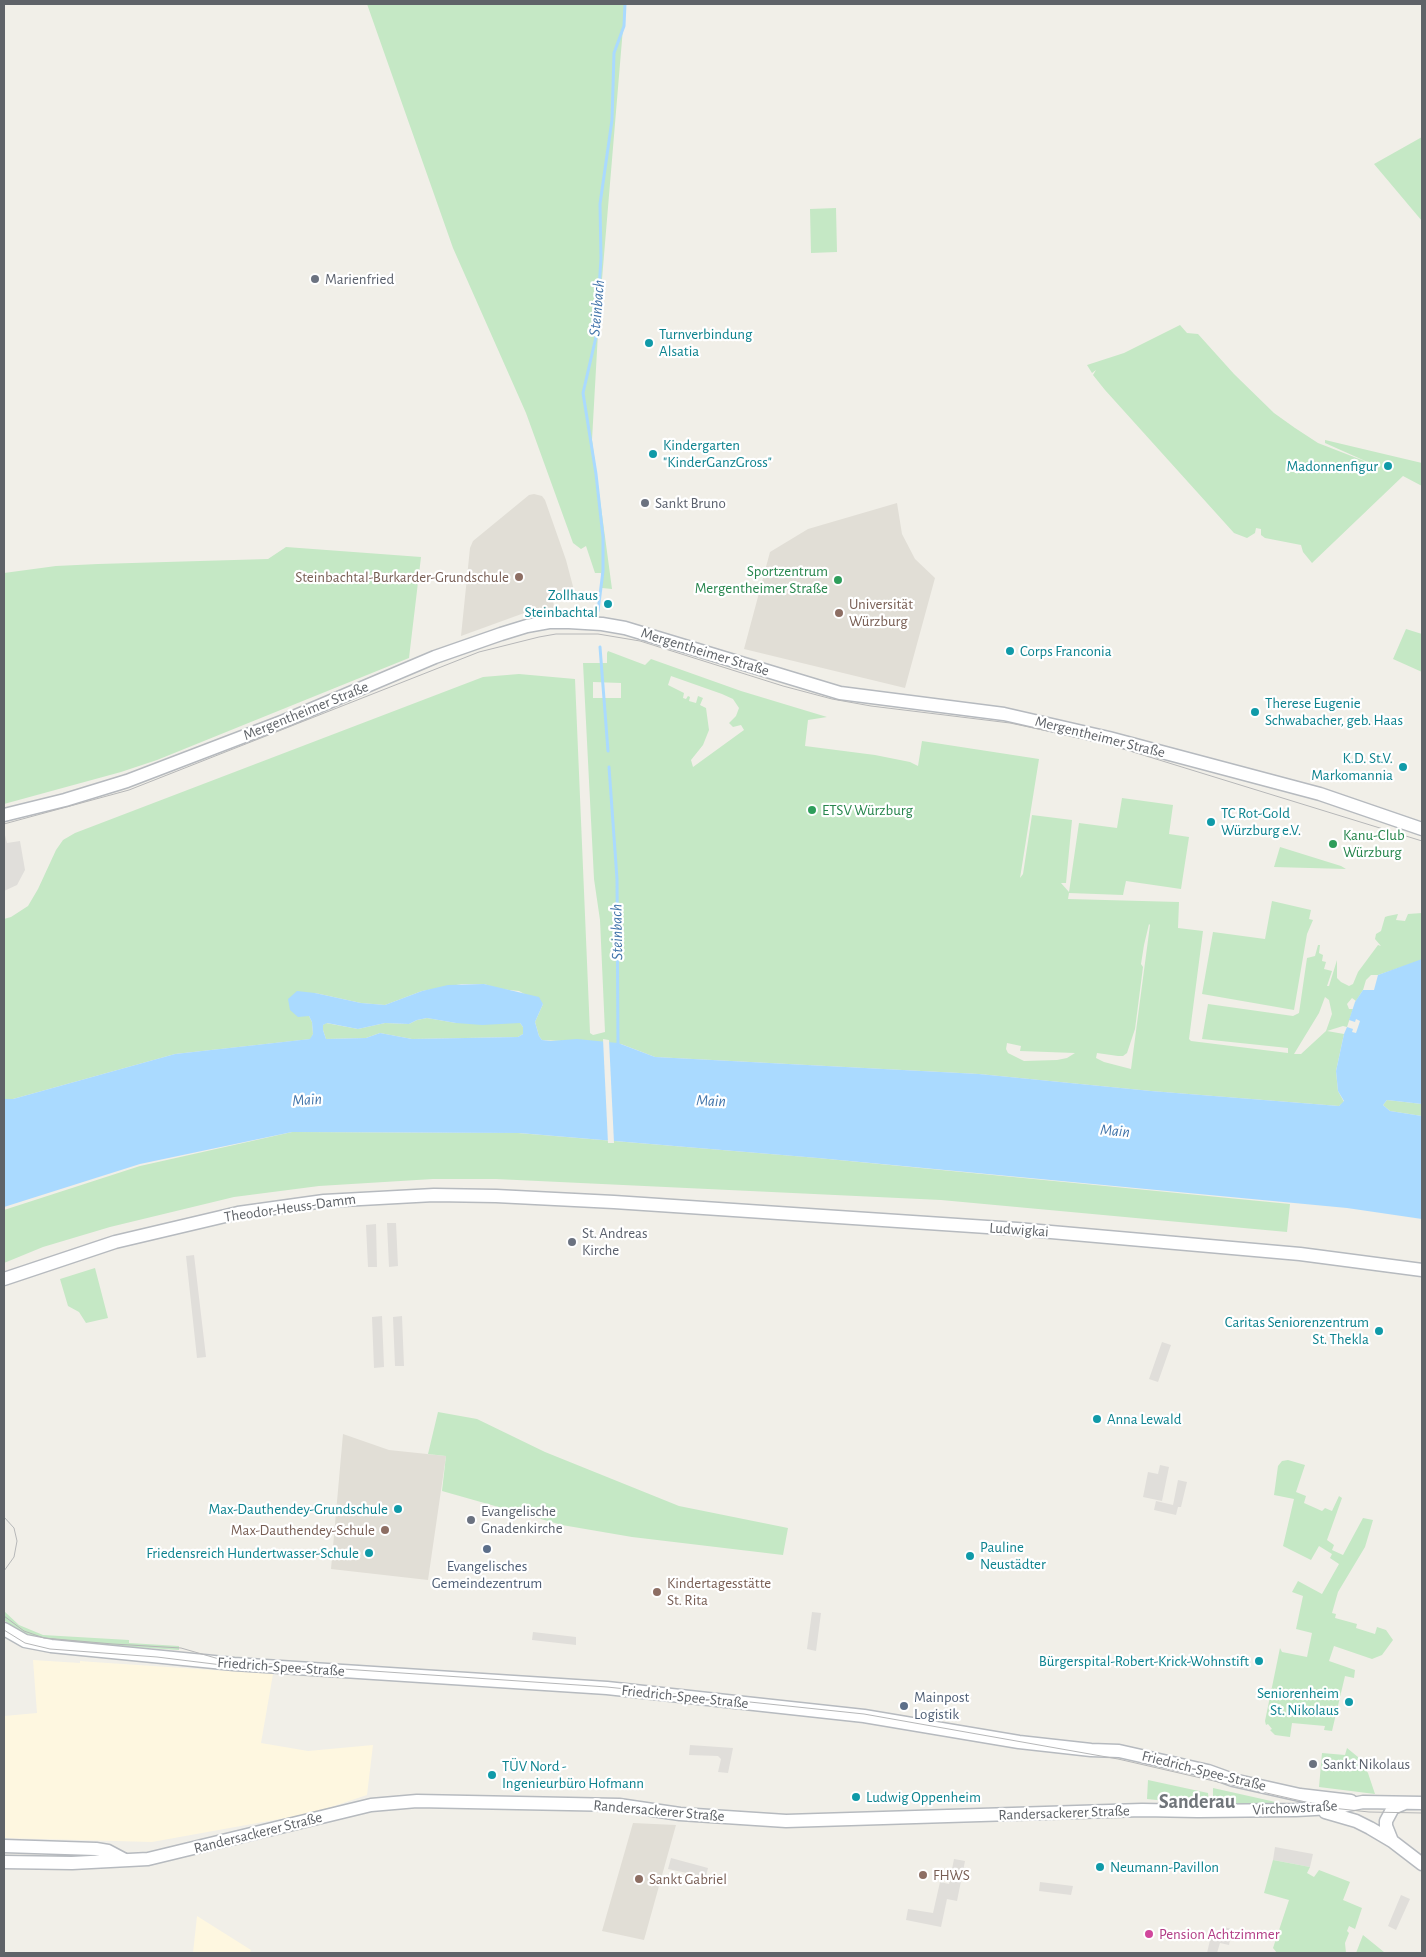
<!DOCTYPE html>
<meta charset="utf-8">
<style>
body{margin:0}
#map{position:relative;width:1426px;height:1957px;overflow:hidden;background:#f1efe8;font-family:"Alegreya Sans",sans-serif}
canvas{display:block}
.frame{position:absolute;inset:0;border:5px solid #5f6368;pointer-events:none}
</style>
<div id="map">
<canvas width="1426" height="1957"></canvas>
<div class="frame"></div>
</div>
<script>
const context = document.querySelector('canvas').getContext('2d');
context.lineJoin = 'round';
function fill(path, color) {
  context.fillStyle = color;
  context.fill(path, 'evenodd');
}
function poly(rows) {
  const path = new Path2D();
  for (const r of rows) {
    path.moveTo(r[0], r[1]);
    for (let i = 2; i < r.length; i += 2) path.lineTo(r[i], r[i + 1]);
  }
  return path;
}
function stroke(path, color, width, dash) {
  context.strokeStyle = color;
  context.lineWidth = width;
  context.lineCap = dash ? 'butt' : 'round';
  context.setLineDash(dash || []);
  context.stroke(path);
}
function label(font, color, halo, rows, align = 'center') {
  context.font = font + ' "Alegreya Sans",sans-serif';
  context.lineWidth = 4.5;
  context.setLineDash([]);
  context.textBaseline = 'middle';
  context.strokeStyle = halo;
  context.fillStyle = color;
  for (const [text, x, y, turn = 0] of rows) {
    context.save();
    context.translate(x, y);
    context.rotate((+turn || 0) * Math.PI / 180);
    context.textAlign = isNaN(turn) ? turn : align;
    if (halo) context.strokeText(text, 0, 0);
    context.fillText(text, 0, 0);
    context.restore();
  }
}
const commercial = poly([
 [33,1660,80,1663,80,1661,93,1662,273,1674,261,1743,308,1751,373,1745,367,1795,313,1813,152,1842,4,1838,4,1716,37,1713],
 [197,1916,251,1950,250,1953,193,1953]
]);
const industrial = poly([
 [4,831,7,843,20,841,25,870,17,885,4,891],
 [387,1223,396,1223,398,1266,389,1267],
 [376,1224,377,1267,368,1267,366,1225],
 [194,1255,206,1357,197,1358,186,1256],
 [382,1316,384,1367,374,1368,372,1317],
 [402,1316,404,1366,395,1366,393,1317],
 [1162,1342,1171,1345,1158,1382,1149,1379],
 [1160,1465,1169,1467,1162,1501,1143,1497,1148,1472,1158,1474],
 [1178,1480,1187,1482,1181,1507,1178,1507,1176,1515,1154,1510,1156,1501,1173,1505],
 [812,1612,821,1613,816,1651,807,1649],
 [533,1632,576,1637,576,1645,532,1640],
 [690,1745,733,1748,728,1773,718,1772,721,1759,718,1756,689,1755],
 [1275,1847,1313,1854,1310,1867,1273,1860],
 [671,1858,708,1868,704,1884,686,1880,687,1873,668,1869],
 [954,1859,965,1861,957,1901,947,1899,941,1927,906,1920,908,1909,933,1913,940,1882,949,1884],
 [1040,1882,1073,1886,1071,1895,1039,1891],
 [1401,1895,1410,1899,1396,1930,1388,1926],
 [1223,1927,1232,1929,1229,1945,1220,1943,1217,1953,1207,1953,1211,1936,1221,1938]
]);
const education = poly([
 [534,494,542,496,545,500,566,560,575,594,553,596,554,609,527,612,461,636,470,548,473,541,529,495],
 [897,503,902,534,915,559,935,578,905,688,744,649,770,552,808,529],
 [343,1434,389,1450,446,1456,428,1580,331,1569],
 [633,1823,676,1825,644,1940,602,1931]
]);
const green = poly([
 [367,4,625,4,599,315,592,440,612,589,602,588,601,573,595,573,586,546,581,549,573,543,526,413,453,248],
 [1422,137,1422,221,1374,164],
 [836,208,837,252,811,253,810,209],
 [1180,325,1187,333,1198,334,1234,374,1274,413,1295,428,1318,443,1372,464,1325,443,1325,440,1422,463,1422,486,1403,476,1312,563,1303,552,1301,545,1265,538,1261,535,1261,529,1256,528,1255,533,1247,538,1234,533,1105,390,1093,375,1096,370,1092,373,1087,365,1124,353],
 [286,547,421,557,409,658,157,760,121,772,4,804,4,573,56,566,98,564,268,559],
 [1406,629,1422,634,1422,672,1393,659],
 [608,651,645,665,651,659,741,691,827,717,808,720,805,746,875,755,910,762,918,766,922,741,1039,759,1020,878,1023,874,1032,815,1072,820,1066,883,1061,883,1069,892,1079,823,1117,828,1122,798,1173,805,1169,834,1189,837,1181,889,1126,881,1123,895,1069,893,1068,899,1179,902,1178,928,1203,931,1189,1039,1191,1041,1288,1053,1288,1048,1202,1039,1208,1004,1293,1016,1299,1013,1307,958,1315,956,1318,945,1320,945,1319,953,1323,955,1322,961,1326,962,1324,969,1332,971,1327,986,1329,986,1337,960,1337,978,1341,982,1349,986,1353,984,1358,972,1378,945,1381,946,1375,939,1376,934,1381,931,1385,917,1388,916,1398,914,1396,920,1405,921,1408,914,1422,913,1422,960,1378,975,1371,975,1366,980,1363,990,1356,1001,1352,998,1347,1004,1349,1009,1353,1009,1347,1027,1343,1026,1327,1031,1344,1034,1336,1071,1338,1091,1344,1102,1339,1106,1151,1091,979,1074,655,1057,621,1044,542,1040,539,1036,535,1022,543,1004,519,991,500,989,484,984,462,984,422,991,385,1005,361,1003,315,993,309,1016,312,1022,313,1034,311,1039,175,1054,13,1099,4,1099,4,919,11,917,28,906,38,889,56,850,63,840,75,833,483,677,519,674,575,679,590,1033,593,1035,605,1032,600,920,594,879,583,663,607,663,607,653],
 [671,676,722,694,733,699,739,708,736,716,729,723,733,727,741,725,744,730,693,767,691,760,703,745,709,730,706,708,700,705,703,698,698,696,696,703,689,701,690,697,688,696,686,699,683,698,684,693,668,685],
 [593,682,621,683,621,698,593,698],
 [1149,924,1150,925,1131,1069,1104,1062,1096,1058,1097,1053,1118,1056,1123,1056,1127,1053,1135,1029,1143,967,1141,964,1144,945],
 [1325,997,1329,1000,1332,1014,1326,1031,1301,1054,1294,1054,1319,1013],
 [1007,1043,1021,1046,1020,1051,1075,1053,1067,1058,1057,1060,1024,1061,1008,1053,1006,1049],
 [1280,847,1341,866,1346,869,1274,867],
 [1272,901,1311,910,1309,919,1313,920,1307,934,1294,1010,1202,994,1213,932,1265,939],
 [427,1018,456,1023,520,1023,523,1027,523,1034,518,1037,412,1039,380,1033,366,1038,326,1039,323,1030,323,1025,326,1023,358,1029,385,1023,409,1024,417,1020],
 [1387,1100,1422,1104,1422,1116,1390,1111,1383,1105],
 [292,1132,518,1133,818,1158,1290,1204,1287,1232,941,1200,496,1179,433,1179,319,1186,234,1197,110,1227,43,1247,4,1263,4,1210,140,1166],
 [95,1268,108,1318,86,1323,79,1312,68,1306,60,1279],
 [438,1412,477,1419,545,1452,679,1506,788,1528,783,1555,632,1537,562,1525,442,1491,446,1456,428,1454],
 [1288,1460,1305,1465,1296,1492,1306,1496,1304,1503,1322,1511,1325,1508,1332,1511,1339,1496,1342,1498,1327,1540,1334,1545,1332,1550,1343,1555,1363,1518,1373,1520,1365,1547,1338,1592,1332,1613,1336,1614,1335,1618,1357,1624,1356,1628,1375,1634,1377,1627,1386,1630,1393,1640,1382,1655,1372,1659,1334,1646,1329,1661,1355,1670,1354,1678,1345,1676,1332,1731,1324,1730,1325,1726,1292,1723,1290,1737,1275,1735,1270,1730,1272,1729,1268,1724,1266,1725,1265,1721,1280,1648,1282,1652,1307,1657,1312,1633,1296,1629,1303,1596,1292,1592,1298,1581,1322,1594,1339,1564,1330,1558,1332,1554,1319,1546,1311,1560,1283,1546,1294,1499,1274,1495,1278,1466,1282,1461],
 [4,1611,19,1625,43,1635,129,1640,129,1643,179,1646,179,1650,48,1641,28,1636,16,1629,4,1620],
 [1347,1748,1358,1757,1368,1773,1375,1794,1319,1787,1322,1753,1345,1755],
 [1148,1780,1208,1793,1209,1803,1206,1805,1147,1799],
 [1213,1788,1280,1803,1280,1805,1216,1806,1213,1800],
 [1273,1860,1310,1867,1307,1873,1314,1877,1319,1870,1350,1882,1343,1900,1362,1908,1355,1929,1349,1926,1347,1931,1349,1933,1345,1943,1346,1953,1277,1953,1273,1948,1289,1900,1264,1893],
 [1363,1935,1384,1952,1383,1953,1356,1953]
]);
const water = poly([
 [1422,959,1422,1104,1387,1100,1383,1105,1390,1111,1422,1116,1422,1219,1347,1208,818,1158,519,1133,292,1132,140,1164,4,1207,4,1099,13,1099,175,1054,310,1039,313,1034,312,1022,309,1016,298,1017,290,1010,288,999,297,991,315,993,361,1003,385,1005,422,991,448,985,484,984,539,997,543,1004,535,1022,539,1036,542,1040,551,1041,577,1039,618,1043,655,1057,979,1074,1151,1091,1339,1106,1344,1101,1338,1091,1336,1071,1344,1034,1347,1027,1353,1029,1352,1032,1356,1033,1360,1021,1356,1019,1355,1022,1349,1020,1355,1002,1363,990,1374,990,1378,975],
 [427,1018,456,1023,482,1025,520,1023,523,1027,523,1034,518,1037,412,1039,380,1033,366,1038,326,1039,323,1030,323,1025,327,1023,358,1029,385,1023,409,1024,417,1020]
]);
const pier = poly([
 [603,1039,609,1040,614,1143,608,1143]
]);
const stream = poly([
 [598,611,603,571,603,537,596,474,583,393,596,337,601,258,600,204,612,120,614,53,624,26,625,4],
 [600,647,608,751],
 [609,767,617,879,618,1046]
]);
const secondary = poly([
 [4,815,65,800,127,781,284,721,435,657,501,634,527,626,549,622,569,622,602,624,625,628,840,693,1004,714,1109,738,1320,794,1422,829],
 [4,1279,115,1242,238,1213,324,1201,434,1195,496,1196,614,1202,1017,1229,1300,1254,1422,1270],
 [4,1629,25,1641,51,1646,234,1664,607,1688,864,1716,1019,1742,1091,1750,1119,1751,1208,1771,1233,1780,1300,1795,1351,1801],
 [1325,1812,1356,1821,1370,1828,1392,1841,1422,1864],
 [1392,1841,1386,1826,1386,1821,1393,1808,1405,1803],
 [4,1846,96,1849,108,1851,125,1860],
 [4,1862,72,1863,148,1859,371,1805,417,1801,619,1805,680,1814,786,1821,1142,1810,1198,1811,1296,1810,1332,1808,1363,1802,1422,1803]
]);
const tram = poly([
 [4,824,129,790,479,652,539,637,556,634,598,634,640,641,783,686,832,699,871,706,1010,723,1104,743,1422,841],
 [4,1517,14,1528,17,1541,14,1557,4,1571],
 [4,1616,24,1631,44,1638,113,1644,181,1648,226,1661,607,1687,864,1714,1118,1759,1332,1808,1369,1812,1422,1813],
 [4,1630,25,1643,50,1649,157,1657,222,1665]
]);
const markers = [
 [315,279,5,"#6b7280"],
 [649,343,5,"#0f9aa8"],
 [653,454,5,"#0f9aa8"],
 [1388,466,5,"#0f9aa8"],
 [645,503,5,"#6b7280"],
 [519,577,5,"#8d6e63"],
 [838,580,5,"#2e9e5b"],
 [608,604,5,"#0f9aa8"],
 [839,613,5,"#8d6e63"],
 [1010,651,5,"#0f9aa8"],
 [1255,712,5,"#0f9aa8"],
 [1403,767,5,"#0f9aa8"],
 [812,810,5,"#2e9e5b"],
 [1211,822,5,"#0f9aa8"],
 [1333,844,5,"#2e9e5b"],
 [572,1242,5,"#6b7280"],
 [1379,1331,5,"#0f9aa8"],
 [1097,1419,5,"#0f9aa8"],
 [398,1509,5,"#0f9aa8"],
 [471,1520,5,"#6b7280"],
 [385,1530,5,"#8d6e63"],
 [487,1549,5,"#5c6f8a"],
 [369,1553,5,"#0f9aa8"],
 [970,1556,5,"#0f9aa8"],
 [657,1592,5,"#8d6e63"],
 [1259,1661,5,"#0f9aa8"],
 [1349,1702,5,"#0f9aa8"],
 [904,1706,5,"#5c6f8a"],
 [1313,1764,5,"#6b7280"],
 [492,1775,5,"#0f9aa8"],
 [856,1797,5,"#0f9aa8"],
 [1100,1867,5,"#0f9aa8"],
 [923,1875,5,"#8d6e63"],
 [639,1879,5,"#8d6e63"],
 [1149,1934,5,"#d1479c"]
];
const worshipNames = [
 ["Marienfried",325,279],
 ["Sankt Bruno",655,503],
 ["St. Andreas",582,1233],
 ["Kirche",582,1250],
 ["Evangelische",481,1511],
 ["Gnadenkirche",481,1528],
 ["Sankt Nikolaus",1323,1764]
];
const cultureNames = [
 ["Turnverbindung",659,334],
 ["Alsatia",659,351],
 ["Kindergarten",663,445],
 ["\"KinderGanzGross\"",663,462],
 ["Madonnenfigur",1378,466,"right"],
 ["Zollhaus",598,595,"right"],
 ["Steinbachtal",598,612,"right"],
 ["Corps Franconia",1020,651],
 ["Therese Eugenie",1265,703],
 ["Schwabacher, geb. Haas",1265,720],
 ["K.D. St.V.",1393,758,"right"],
 ["Markomannia",1393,775,"right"],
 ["TC Rot-Gold",1221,813],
 ["Würzburg e.V.",1221,830],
 ["Caritas Seniorenzentrum",1369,1322,"right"],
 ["St. Thekla",1369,1339,"right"],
 ["Anna Lewald",1107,1419],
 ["Max-Dauthendey-Grundschule",388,1509,"right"],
 ["Pauline",980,1547],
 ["Neustädter",980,1564],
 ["Friedensreich Hundertwasser-Schule",359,1553,"right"],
 ["Bürgerspital-Robert-Krick-Wohnstift",1249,1661,"right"],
 ["Seniorenheim",1339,1693,"right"],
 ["St. Nikolaus",1339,1710,"right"],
 ["TÜV Nord -",502,1766],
 ["Ingenieurbüro Hofmann",502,1783],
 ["Ludwig Oppenheim",866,1797],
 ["Neumann-Pavillon",1110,1867]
];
const leisureNames = [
 ["Sportzentrum",828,571,"right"],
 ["Mergentheimer Straße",828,588,"right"],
 ["ETSV Würzburg",822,810],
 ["Kanu-Club",1343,835],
 ["Würzburg",1343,852]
];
const educationNames = [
 ["Steinbachtal-Burkarder-Grundschule",509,577,"right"],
 ["Universität",849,604],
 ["Würzburg",849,621],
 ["Max-Dauthendey-Schule",375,1530,"right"],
 ["Kindertagesstätte",667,1583],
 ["St. Rita",667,1600],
 ["FHWS",933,1875],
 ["Sankt Gabriel",649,1879]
];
const streetNames = [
 ["Mergentheimer Straße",705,652,17],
 ["Mergentheimer Straße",306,711,-22],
 ["Mergentheimer Straße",1100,737,14],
 ["Theodor-Heuss-Damm",290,1208,-8],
 ["Ludwigkai",1019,1230,4],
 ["Friedrich-Spee-Straße",281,1667,4],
 ["Friedrich-Spee-Straße",685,1697,6],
 ["Friedrich-Spee-Straße",1204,1771,14],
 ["Virchowstraße",1295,1808,-3],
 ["Randersackerer Straße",659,1811,5],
 ["Randersackerer Straße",1064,1813,-2],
 ["Randersackerer Straße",258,1833,-14]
];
const serviceNames = [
 ["Evangelisches",487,1566],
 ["Gemeindezentrum",487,1583],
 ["Mainpost",914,1697,"left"],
 ["Logistik",914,1714,"left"]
];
const hotelNames = [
 ["Pension Achtzimmer",1159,1934]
];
const waterNames = [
 ["Steinbach",597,308,-85],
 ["Steinbach",617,932,-91],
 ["Main",307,1100,-4],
 ["Main",711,1101,2],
 ["Main",1115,1131,5]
];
const districtNames = [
 ["Sanderau",1197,1802]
];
fill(commercial, '#fef7e0');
fill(industrial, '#e0deda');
fill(education, '#e1ded6');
fill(green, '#c5e8c5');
fill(water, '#aadaff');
fill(pier, '#f1efe8');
stroke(stream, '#aadaff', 3);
stroke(secondary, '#b6babf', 15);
stroke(secondary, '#fff', 12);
stroke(tram, '#b6b7b8', 1);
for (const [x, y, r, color] of markers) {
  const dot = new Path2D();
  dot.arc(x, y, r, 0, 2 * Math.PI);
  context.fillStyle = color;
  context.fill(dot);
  stroke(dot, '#fff', 2);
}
label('15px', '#5b616d', '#fff', worshipNames, 'left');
label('15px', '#0d838f', '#fff', cultureNames, 'left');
label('15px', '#27864d', '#fff', leisureNames, 'left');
label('15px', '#785e54', '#fff', educationNames, 'left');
label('15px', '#5f6368', '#fff', streetNames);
label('15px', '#4e5e75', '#fff', serviceNames);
label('15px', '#b23c85', '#fff', hotelNames, 'left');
label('italic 16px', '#4174aa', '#fff', waterNames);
label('bold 20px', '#70757a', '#fff', districtNames);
</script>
